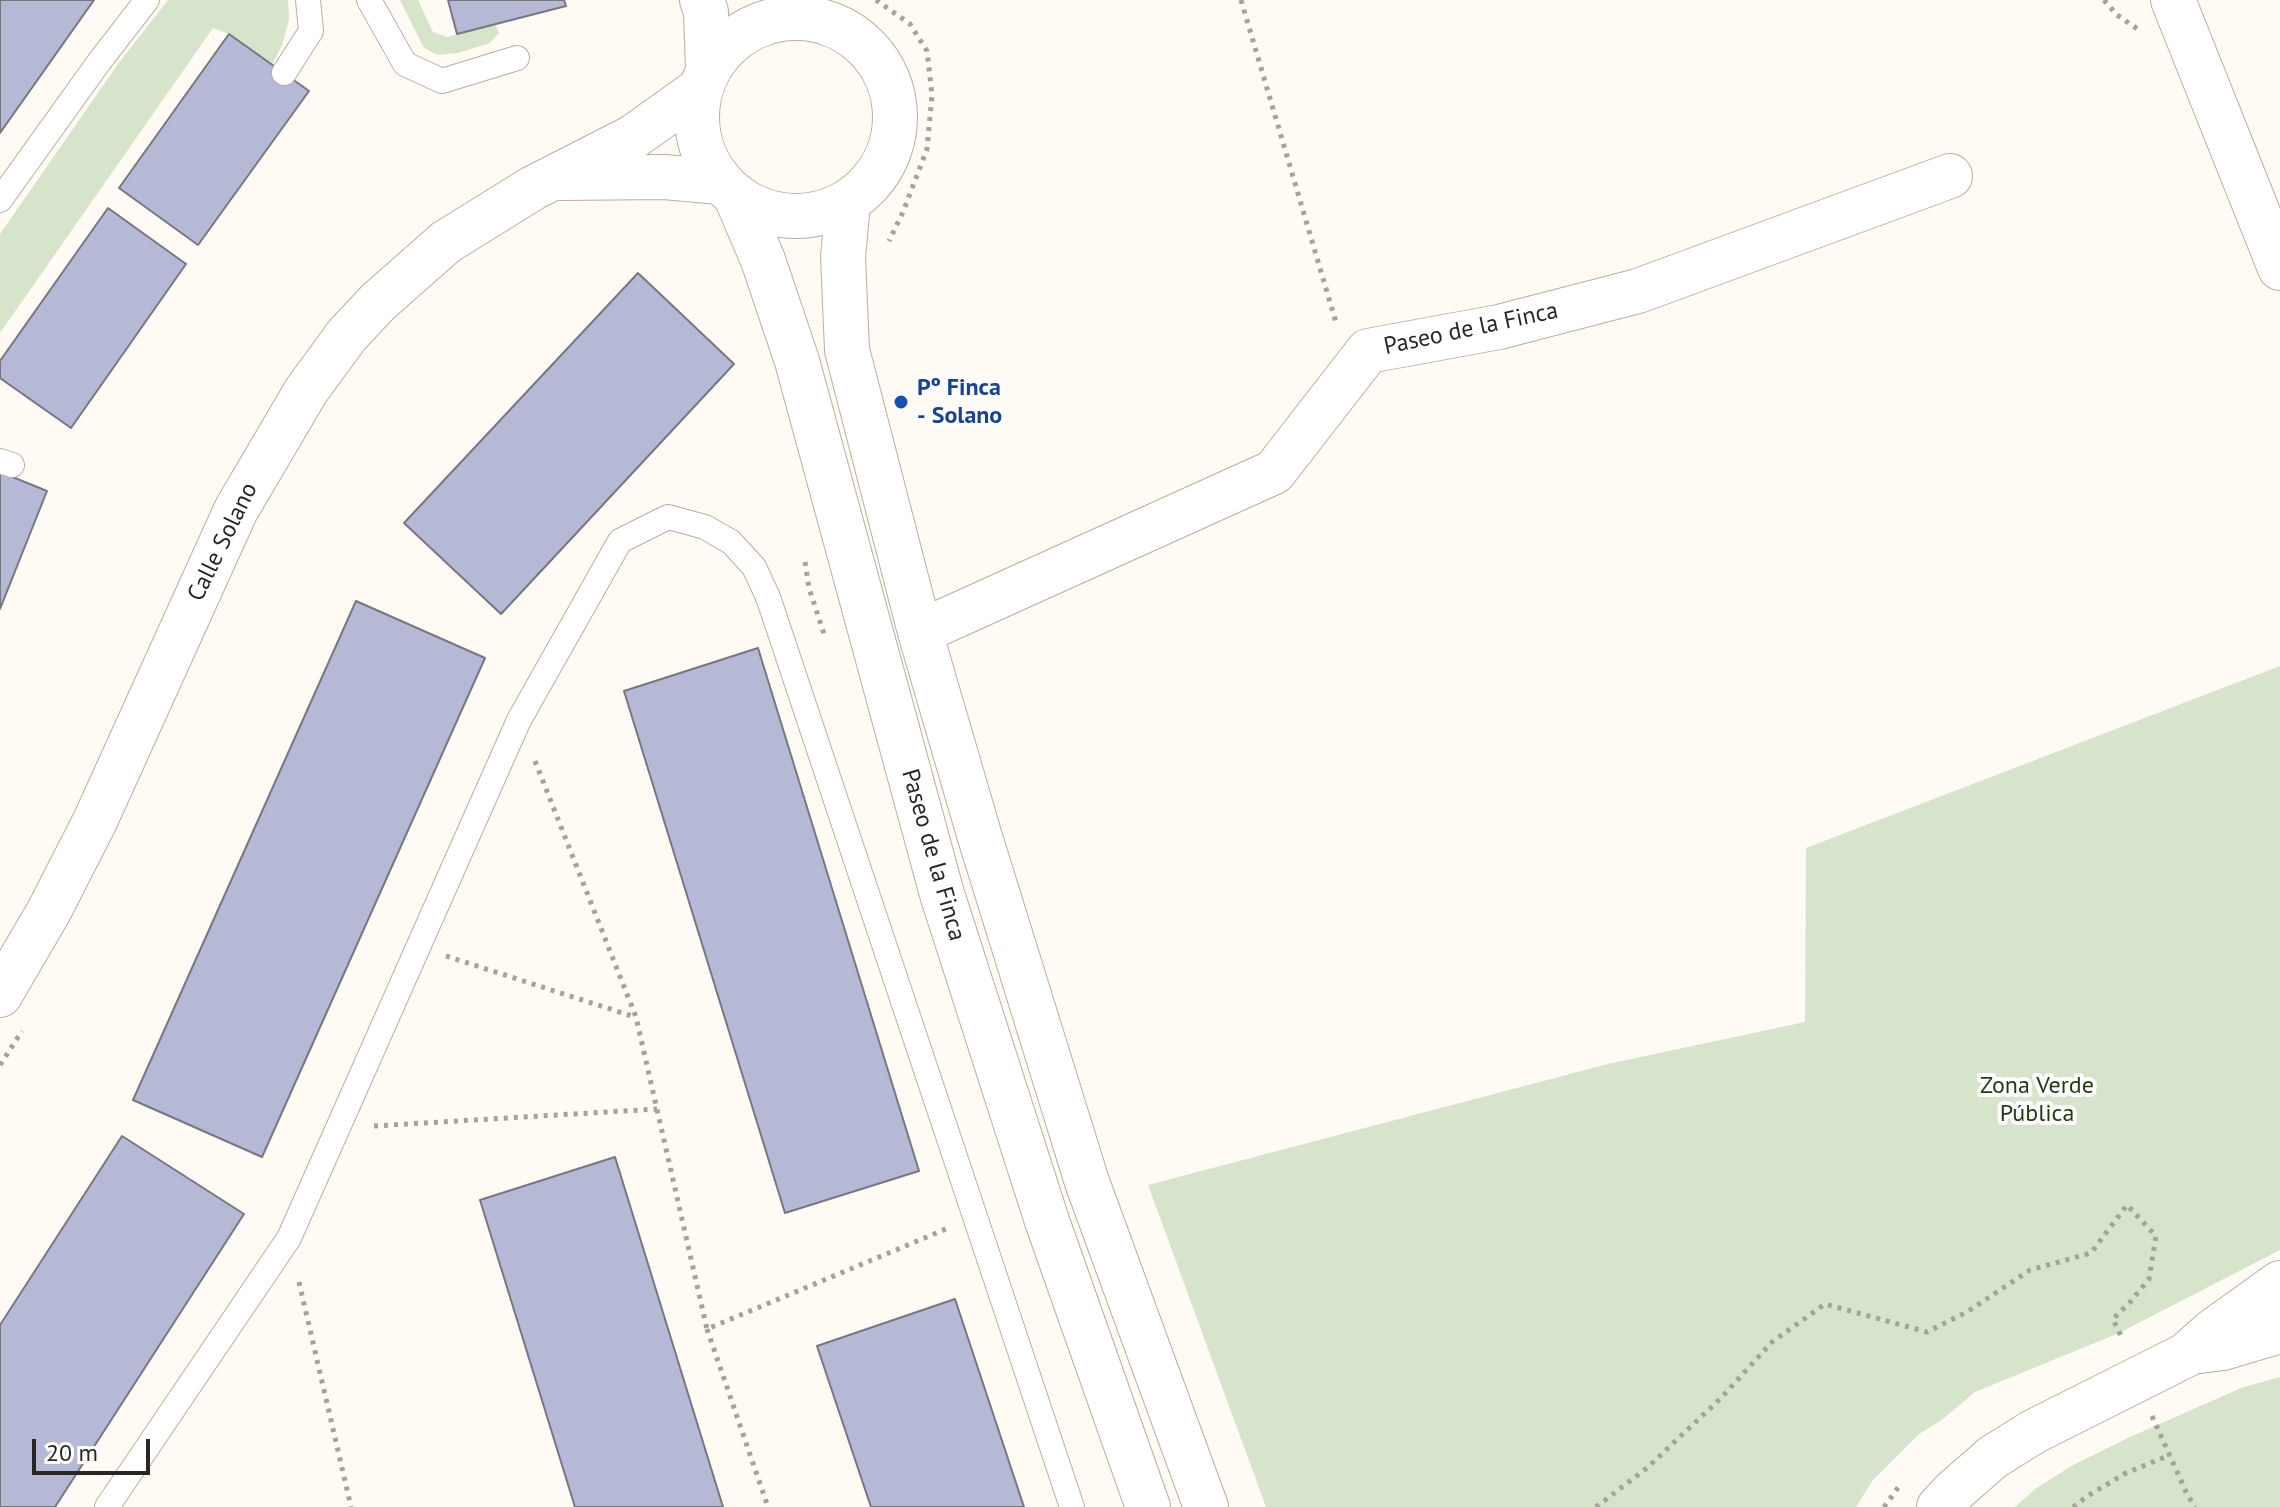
<!DOCTYPE html>
<meta charset="utf-8">
<style>
body{margin:0}
#map{position:relative;width:2280px;height:1507px;overflow:hidden;background:#fffaf4;font-family:"PT Sans",sans-serif}
canvas{display:block}
.scale{position:absolute;left:32px;top:1439px;width:118px;height:36px;box-sizing:border-box;border:4px solid #292723;border-top:0;padding-left:10px;font-size:24px;line-height:28px;white-space:nowrap;color:#292723;-webkit-text-stroke:6px #fff;paint-order:stroke}
</style>
<div id="map">
<canvas width="2280" height="1507"></canvas>
<div class="scale">20 m</div>
</div>
<script>
const context = document.querySelector('canvas').getContext('2d');
context.lineJoin = 'round';
function fill(path, color) {
  context.fillStyle = color;
  context.fill(path, 'evenodd');
}
function poly(rows) {
  const path = new Path2D();
  for (const r of rows) {
    if (r.length === 3) {
      path.moveTo(r[0] + r[2], r[1]);
      path.arc(r[0], r[1], r[2], 0, 2 * Math.PI);
      continue;
    }
    path.moveTo(r[0], r[1]);
    for (let i = 2; i < r.length; i += 2) path.lineTo(r[i], r[i + 1]);
  }
  return path;
}
function stroke(path, color, width, dash) {
  context.strokeStyle = color;
  context.lineWidth = width;
  context.lineCap = dash ? 'butt' : 'round';
  context.setLineDash(dash || []);
  context.stroke(path);
}
function label(font, color, halo, rows, align = 'center') {
  context.font = font + ' "PT Sans",sans-serif';
  context.lineWidth = 8;
  context.setLineDash([]);
  context.textBaseline = 'middle';
  context.strokeStyle = halo;
  context.fillStyle = color;
  for (const [text, x, y, turn = 0] of rows) {
    context.save();
    context.translate(x, y);
    context.rotate((+turn || 0) * Math.PI / 180);
    context.textAlign = isNaN(turn) ? turn : align;
    if (halo) context.strokeText(text, 0, 0);
    context.fillText(text, 0, 0);
    context.restore();
  }
}
const green = poly([
 [168,0,288,0,289,20,282,45,272,65,229,34,213,28,0,333,0,234,118,64],
 [400,0,418,0,433,32,447,37,495,24,499,33,490,43,458,53,438,55,424,48],
 [2280,666,2280,1250,2119,1333,1975,1392,1943,1419,1919,1434,1873,1480,1856,1507,1266,1507,1148,1185,1608,1064,1805,1022,1806,848],
 [2280,1377,2280,1507,2015,1507,2035,1489,2073,1465,2128,1438,2241,1388]
]);
const building = poly([
 [0,0,94,0,0,133,0,0],
 [448,0,564,0,566,6,457,34,448,0],
 [229,34,309,91,198,245,119,188,229,34],
 [108,208,186,264,71,428,0,378,0,361,108,208],
 [638,273,734,364,501,614,404,523,638,273],
 [0,472,47,491,0,609,0,472],
 [356,601,485,658,262,1157,133,1100,356,601],
 [758,648,919,1171,785,1213,624,691,758,648],
 [122,1136,244,1214,55,1507,0,1507,0,1325,122,1136],
 [615,1157,723,1507,575,1507,480,1200,615,1157],
 [955,1299,1024,1507,871,1507,817,1346,955,1299]
]);
const path = poly([
 [876,0,910,24,927,51,932,95,927,149,903,212,889,241],
 [1241,0,1337,326],
 [2104,0,2117,15,2139,30],
 [805,562,809,588,825,637],
 [535,761,636,1017,707,1329,946,1229],
 [446,956,635,1017],
 [0,1065,22,1031],
 [374,1126,657,1109],
 [299,1282,351,1507],
 [707,1329,768,1507],
 [2152,1416,2187,1494,2195,1507],
 [1596,1507,1647,1468,1720,1399,1772,1342,1825,1304,1927,1332,1967,1312,2030,1270,2091,1253,2127,1205,2156,1236,2149,1279,2131,1301,2113,1319,2123,1340],
 [1884,1507,1900,1485],
 [2073,1507,2089,1495,2126,1473,2170,1455]
]);
const lane = poly([
 [369,0,405,64,442,81,517,58],
 [284,73,311,31,308,0],
 [0,200,99,62,147,0],
 [0,461,12,465],
 [107,1507,289,1238,519,720,620,541,668,517,705,527,731,542,754,567,768,597,1072,1507]
]);
const street = poly([
 [702,0,706,12,708,70],
 [2173,0,2280,268],
 [796,117,99],
 [562,178,664,177,720,182],
 [736,197,763,260,797,361,942,894,1047,1221,1148,1507],
 [848,203,843,257,847,350,920,632,979,834,1087,1182,1206,1507],
 [920,632,1274,472,1368,351,1499,327,1638,291,1950,176],
 [0,995,49,911,95,821,236,510,306,391,347,335,378,302,446,242,533,188,633,137,699,90],
 [2200,1351,2223,1348,2280,1331],
 [1939,1507,1954,1491,1993,1457,2033,1432,2186,1355,2213,1331,2280,1283]
]);
const markers = [
 [901,402,8,"#1a4fb4"]
];
const streetNames = [
 ["Paseo de la Finca",1471,329,-12],
 ["Calle Solano",223,542,-64],
 ["Paseo de la Finca",933,855,74]
];
const transitNames = [
 ["Pº Finca",917,388],
 ["- Solano",917,416]
];
const parkNames = [
 ["Zona Verde",2037,1086],
 ["Pública",2037,1114]
];
fill(green, '#d5e4ca');
fill(building, '#b6b9d6');
stroke(building, '#767781', 2);
stroke(lane, '#b6afa5', 26);
stroke(street, '#b6afa5', 46);
stroke(path, '#a5a19c', 5, [4, 6]);
stroke(lane, '#fff', 24);
stroke(street, '#fff', 44);
for (const [x, y, r, color] of markers) {
  const dot = new Path2D();
  dot.arc(x, y, r, 0, 2 * Math.PI);
  context.fillStyle = color;
  context.fill(dot);
  stroke(dot, '#fff', 3);
}
label('24px', '#292723', '#fff', streetNames);
label('bold 24px', '#164399', '#fff', transitNames, 'left');
label('24px', '#253a0f', '#fff', parkNames);
</script>
